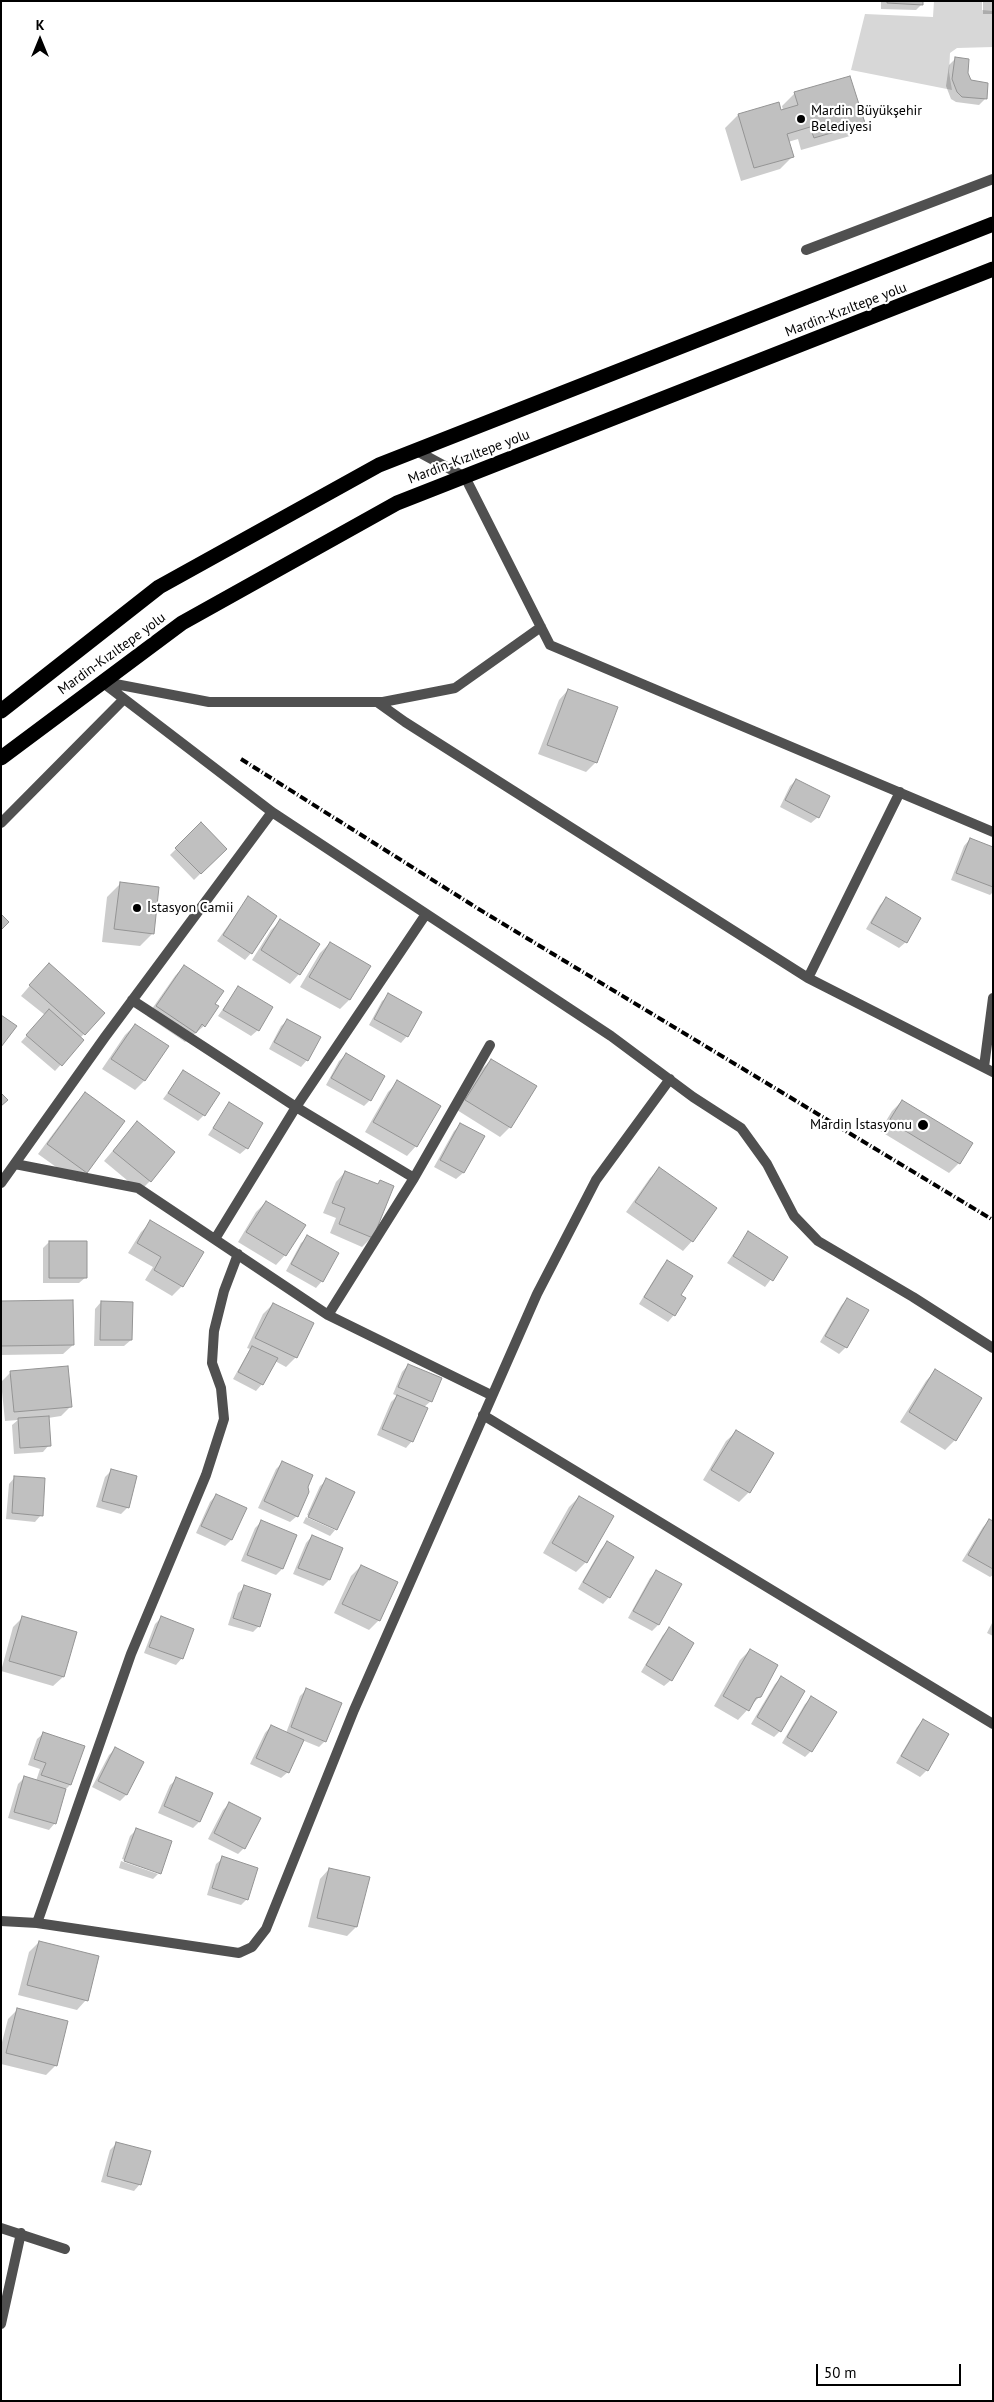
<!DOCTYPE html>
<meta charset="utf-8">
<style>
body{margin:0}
#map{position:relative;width:994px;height:2402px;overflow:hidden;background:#fff;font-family:"PT Sans",sans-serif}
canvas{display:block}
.frame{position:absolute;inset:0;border:2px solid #000;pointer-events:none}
.north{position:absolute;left:15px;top:15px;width:50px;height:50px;-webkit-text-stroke:4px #fff;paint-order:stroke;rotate:0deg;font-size:14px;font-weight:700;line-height:20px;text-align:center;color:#000}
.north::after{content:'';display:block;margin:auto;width:18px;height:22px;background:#000;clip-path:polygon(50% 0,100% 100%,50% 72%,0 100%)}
.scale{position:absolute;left:816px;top:2364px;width:145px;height:22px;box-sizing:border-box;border:2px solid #000;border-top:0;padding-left:6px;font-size:15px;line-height:18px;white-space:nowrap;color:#000;-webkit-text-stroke:4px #fff;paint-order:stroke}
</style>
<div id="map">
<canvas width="994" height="2402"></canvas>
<div class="frame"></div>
<div class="north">K</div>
<div class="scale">50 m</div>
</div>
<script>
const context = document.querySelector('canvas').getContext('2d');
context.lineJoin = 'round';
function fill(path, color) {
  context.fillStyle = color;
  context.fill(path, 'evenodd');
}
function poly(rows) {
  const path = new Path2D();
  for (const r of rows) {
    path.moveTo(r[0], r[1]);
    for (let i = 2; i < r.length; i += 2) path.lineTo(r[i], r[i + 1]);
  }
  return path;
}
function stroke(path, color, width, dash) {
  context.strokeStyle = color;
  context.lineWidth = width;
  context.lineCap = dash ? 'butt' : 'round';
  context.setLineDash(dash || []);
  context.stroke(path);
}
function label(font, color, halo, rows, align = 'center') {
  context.font = font + ' "PT Sans",sans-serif';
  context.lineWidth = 4.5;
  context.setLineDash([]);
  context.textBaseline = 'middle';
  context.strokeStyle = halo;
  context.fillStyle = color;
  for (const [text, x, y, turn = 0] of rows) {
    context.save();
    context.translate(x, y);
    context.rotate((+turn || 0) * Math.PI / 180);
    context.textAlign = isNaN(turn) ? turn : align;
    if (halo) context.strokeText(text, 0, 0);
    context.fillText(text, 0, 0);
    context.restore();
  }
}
const green = poly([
 [934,1,982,1,982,10,993,11,993,47,957,48,950,53,949,72,952,90,851,70,865,14,933,17]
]);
const shadow = poly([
 [881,1,922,1,922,4,916,10,881,9],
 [983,1,993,1,993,14,983,14],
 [955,59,968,79,987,84,985,99,979,105,956,102,951,99,946,86,949,65],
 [795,93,863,123,850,136,801,150,798,139,788,142,793,156,780,169,741,181,725,128,738,115,783,110,782,106],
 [568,690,596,762,586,772,538,754,559,700],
 [796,780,818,817,811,823,780,807,790,786],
 [201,824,225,849,194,880,170,855],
 [970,839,993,848,993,892,990,895,951,880,964,846],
 [120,884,153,933,140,946,102,942,107,897],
 [248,898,251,953,245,960,217,941],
 [886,899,906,942,899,948,866,929,880,905],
 [280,921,299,974,290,984,252,960,271,930],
 [330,943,369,966,349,1000,340,1009,300,987,320,953],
 [184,966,214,1004,204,1026,185,1042,147,1016,175,976],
 [39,975,84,1034,80,1038,82,1041,55,1071,21,1042,45,1015,21,996],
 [238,987,258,1030,251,1036,218,1016],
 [389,995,420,1013,407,1036,401,1043,369,1025,382,1001],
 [288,1020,307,1060,301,1067,269,1049,281,1026],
 [135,1025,167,1047,144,1081,135,1090,102,1069,125,1035],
 [346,1055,370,1100,364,1106,326,1085,339,1061],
 [491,1060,510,1127,500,1137,457,1110,481,1070],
 [183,1072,204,1115,198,1121,163,1099],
 [398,1082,416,1146,407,1156,365,1132,388,1092],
 [85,1094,86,1172,77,1182,38,1154,76,1103],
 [902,1101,959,1163,949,1173,880,1131,892,1111],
 [229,1104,247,1148,240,1154,208,1135],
 [461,1124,483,1136,463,1173,456,1179,434,1167,454,1131],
 [128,1133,150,1181,140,1191,104,1161],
 [659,1169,692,1241,683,1251,626,1212,650,1178],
 [345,1172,377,1185,372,1237,362,1247,330,1233,336,1218,323,1213,336,1182],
 [266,1202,285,1255,276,1265,238,1242,256,1212],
 [151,1222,182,1286,172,1296,145,1280,153,1267,128,1253,141,1232],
 [748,1233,787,1258,765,1287,727,1263],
 [308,1237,322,1281,316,1288,286,1271,301,1243],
 [49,1242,86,1277,79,1283,43,1283,43,1248],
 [667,1261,680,1296,674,1315,668,1322,639,1304,661,1268],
 [847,1299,867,1311,846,1347,839,1354,820,1342,841,1306],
 [1,1302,73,1345,63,1354,1,1355],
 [101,1302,131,1340,124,1346,94,1346,95,1309],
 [273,1304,296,1357,286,1367,275,1361,262,1384,256,1391,233,1379,250,1349,247,1348,263,1314],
 [408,1365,431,1401,424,1407,412,1441,406,1448,377,1435,391,1402,397,1396,393,1394,402,1372],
 [935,1371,980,1399,955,1440,945,1450,900,1422,926,1381],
 [11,1372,70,1407,61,1416,48,1418,49,1445,43,1452,14,1454,12,1425,18,1420,5,1421,1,1382],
 [736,1432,749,1492,739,1502,703,1480,726,1441],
 [283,1462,297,1516,290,1522,258,1508,276,1469],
 [111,1471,128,1507,121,1514,96,1507,105,1477],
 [15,1477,41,1515,35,1522,6,1519,9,1484],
 [327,1480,336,1529,335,1530,335,1528,307,1515,320,1486],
 [216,1495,245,1509,231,1540,225,1546,196,1533,210,1502],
 [579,1497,586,1562,576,1572,543,1553,569,1507],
 [306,1517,335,1530,330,1536,303,1523],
 [989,1521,993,1523,993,1575,990,1577,962,1561,983,1527],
 [261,1522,296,1536,282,1569,276,1575,241,1561,255,1528],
 [312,1536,329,1580,323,1586,293,1574,306,1543],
 [608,1543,609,1597,603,1604,578,1589,601,1549],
 [361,1566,379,1620,369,1630,334,1613,351,1576],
 [656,1572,680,1585,658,1625,652,1631,628,1618,650,1578],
 [245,1587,259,1626,253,1632,228,1625,238,1593],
 [22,1618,76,1633,63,1677,53,1686,1,1671,13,1627],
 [161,1618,182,1658,176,1665,144,1653,155,1624],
 [993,1621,993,1636,987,1633],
 [669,1629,671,1680,664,1686,641,1672,663,1635],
 [750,1650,760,1696,738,1720,714,1706,740,1660],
 [781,1678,780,1731,774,1737,751,1724,775,1684],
 [306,1690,325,1741,319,1747,302,1740,288,1772,281,1778,250,1764,265,1733,271,1726,286,1733,300,1696],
 [812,1698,811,1751,805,1757,782,1743,805,1704],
 [923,1721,947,1735,927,1770,920,1777,896,1763,917,1727],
 [44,1733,84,1747,70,1785,65,1790,55,1823,49,1830,8,1818,18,1784,24,1778,36,1781,40,1769,28,1765,37,1739],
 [115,1749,142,1762,126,1795,120,1801,92,1787,109,1755],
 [177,1779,199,1822,193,1828,158,1813,170,1785],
 [230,1803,244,1848,238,1854,208,1839,223,1810],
 [137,1829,159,1873,153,1879,119,1868,121,1861,158,1874,158,1872,122,1859,130,1836],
 [223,1858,247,1899,241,1905,207,1895,216,1864],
 [329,1869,356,1927,347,1936,308,1927,320,1879],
 [39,1942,86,2000,77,2010,18,1995,29,1952],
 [18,2009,56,2065,46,2075,1,2064,1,2046,8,2019],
 [117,2143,140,2184,134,2191,101,2182,110,2150]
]);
const building = poly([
 [887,1,923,1,923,5,887,3,887,1],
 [955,57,969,59,968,73,971,80,988,83,987,99,962,97,957,92,952,79,955,57],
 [850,76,865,123,814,138,810,127,787,134,794,157,754,168,738,114,779,102,781,110,798,105,794,92,850,76],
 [568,689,618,707,597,763,547,745,568,689],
 [796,779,830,796,819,818,785,800,796,779],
 [201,822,227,849,201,874,175,848,201,822],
 [970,838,993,847,993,887,956,873,970,838],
 [120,882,159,887,154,934,114,929,120,882],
 [248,896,277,916,252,954,223,935,248,896],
 [886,897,921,918,907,943,871,923,886,897],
 [1,914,9,922,1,930,1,914],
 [280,919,320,944,300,975,261,950,280,919],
 [330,942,371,966,350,1000,309,977,330,942],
 [49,963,105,1013,85,1035,29,985,49,963],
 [184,965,224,991,215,1004,219,1006,205,1027,202,1024,196,1033,156,1006,184,965],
 [238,986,273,1007,259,1031,223,1010,238,986],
 [388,993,422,1012,408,1037,374,1019,388,993],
 [49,1009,84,1040,62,1066,26,1035,49,1009],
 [1,1015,17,1026,1,1047,1,1015],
 [287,1019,321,1037,308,1061,274,1042,287,1019],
 [135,1024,169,1046,145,1081,111,1059,135,1024],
 [346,1053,385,1076,371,1101,331,1078,346,1053],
 [491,1059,537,1086,511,1128,465,1100,491,1059],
 [183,1070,220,1093,205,1116,168,1093,183,1070],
 [397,1080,441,1106,417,1147,373,1122,397,1080],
 [85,1092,125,1121,87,1173,47,1144,85,1092],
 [1,1093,8,1100,1,1106,1,1093],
 [902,1100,973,1143,960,1164,889,1121,902,1100],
 [229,1102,263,1123,248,1149,213,1128,229,1102],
 [137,1121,175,1152,151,1182,113,1151,137,1121],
 [460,1123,485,1136,464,1173,440,1160,460,1123],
 [659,1167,717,1208,693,1242,635,1202,659,1167],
 [345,1171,378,1184,380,1180,394,1186,373,1238,339,1224,345,1208,332,1203,345,1171],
 [266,1201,306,1225,286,1256,246,1232,266,1201],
 [150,1220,204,1252,183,1287,154,1270,161,1257,137,1243,150,1220],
 [748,1231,788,1257,773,1281,733,1256,748,1231],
 [307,1235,339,1253,323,1282,291,1264,307,1235],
 [49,1241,87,1241,87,1278,49,1278,49,1241],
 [667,1260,693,1276,681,1295,686,1298,675,1316,644,1297,667,1260],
 [847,1298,869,1310,847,1348,825,1336,847,1298],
 [73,1300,74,1345,1,1346,1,1301,73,1300],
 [101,1301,133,1302,132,1340,100,1340,101,1301],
 [273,1303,314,1323,297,1358,255,1338,273,1303],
 [252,1346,278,1358,263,1385,238,1372,252,1346],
 [408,1364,442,1378,432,1402,398,1387,408,1364],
 [68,1366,72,1407,14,1412,10,1371,68,1366],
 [935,1369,982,1398,956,1441,909,1412,935,1369],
 [397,1395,428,1408,413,1442,382,1429,397,1395],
 [49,1416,51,1446,20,1448,18,1418,49,1416],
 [736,1430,774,1453,750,1493,711,1470,736,1430],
 [282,1461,313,1475,308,1487,309,1492,298,1517,264,1501,282,1461],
 [111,1469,137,1476,129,1508,102,1501,111,1469],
 [14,1476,45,1478,43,1516,12,1513,14,1476],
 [326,1478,355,1492,337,1530,308,1517,326,1478],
 [216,1494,247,1508,232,1540,201,1526,216,1494],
 [579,1496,614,1516,587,1563,552,1543,579,1496],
 [989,1519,993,1521,993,1569,968,1555,989,1519],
 [261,1520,297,1535,283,1569,247,1555,261,1520],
 [312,1535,343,1548,330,1580,298,1568,312,1535],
 [607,1541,634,1557,610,1598,583,1582,607,1541],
 [361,1565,398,1582,380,1621,342,1604,361,1565],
 [656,1570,682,1584,659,1625,633,1611,656,1570],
 [244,1585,271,1594,260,1627,233,1618,244,1585],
 [22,1616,77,1632,64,1677,9,1661,22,1616],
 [161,1616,194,1629,183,1659,149,1647,161,1616],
 [669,1627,694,1643,672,1681,646,1665,669,1627],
 [750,1649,778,1665,761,1697,756,1698,749,1711,723,1696,750,1649],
 [781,1676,805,1691,781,1732,757,1717,781,1676],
 [306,1688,342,1703,326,1742,291,1727,306,1688],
 [811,1696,837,1712,812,1752,787,1737,811,1696],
 [923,1719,949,1734,928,1771,901,1756,923,1719],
 [271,1725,304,1740,289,1773,256,1758,271,1725],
 [43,1732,85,1746,71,1785,41,1775,46,1763,34,1759,43,1732],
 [115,1747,144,1762,127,1795,98,1781,115,1747],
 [24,1776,66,1789,56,1824,14,1812,24,1776],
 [176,1777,213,1793,200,1822,164,1806,176,1777],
 [229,1802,261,1818,245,1849,214,1833,229,1802],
 [136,1828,172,1841,161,1874,124,1861,136,1828],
 [222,1856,258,1868,248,1900,212,1888,222,1856],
 [329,1868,370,1877,357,1927,317,1918,329,1868],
 [39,1941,99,1956,88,2001,27,1985,39,1941],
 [17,2008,68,2021,57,2066,6,2053,17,2008],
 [116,2142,151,2151,141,2185,107,2176,116,2142]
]);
const street = poly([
 [806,250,993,179],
 [415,450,465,477,550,645,993,832],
 [102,682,272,812,611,1036,693,1097,741,1128,767,1164,794,1216,818,1241,913,1297,993,1348],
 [105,682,209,702,383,702,455,688,541,627],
 [377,702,405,722,808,978,993,1072],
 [1,823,124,699],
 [808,978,900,792],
 [132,1000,296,1107,414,1178],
 [984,1067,993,998],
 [15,1164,138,1188,328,1315,491,1395],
 [1,1183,105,1037,272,812],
 [215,1239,296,1107,426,914],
 [328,1315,414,1178,490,1045],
 [483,1415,993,1724],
 [1,1921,37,1923,239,1953,252,1947,266,1929,354,1710,537,1294,596,1180,670,1079],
 [37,1923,131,1654,206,1475,224,1419,221,1388,212,1363,214,1331,224,1291,238,1254],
 [1,2228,65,2249],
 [1,2324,21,2233]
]);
const highway = poly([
 [1,711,159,587,379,465,993,224],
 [1,758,182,623,397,503,993,269]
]);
const rail = poly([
 [241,759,477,908,993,1220]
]);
const markers = [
 [801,119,5,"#000"],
 [137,908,5,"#000"],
 [923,1125,6,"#000"]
];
const poiNames = [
 ["Mardin Büyükşehir",811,111],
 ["Belediyesi",811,127],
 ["İstasyon Camii",147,908],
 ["Mardin İstasyonu",912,1125,"right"]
];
const streetNames = [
 ["Mardin-Kızıltepe yolu",846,310,-21],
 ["Mardin-Kızıltepe yolu",469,457,-21],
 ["Mardin-Kızıltepe yolu",112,654,-36]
];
fill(green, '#d7d7d7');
fill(shadow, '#0003');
fill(building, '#c0c0c0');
stroke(building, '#949494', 1);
stroke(street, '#505050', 10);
stroke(highway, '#000', 15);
stroke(rail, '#000', 4, [8, 2.5, 1, 2.5]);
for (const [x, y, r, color] of markers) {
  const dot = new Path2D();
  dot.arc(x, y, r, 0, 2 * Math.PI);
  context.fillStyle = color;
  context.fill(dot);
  stroke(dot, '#fff', 2);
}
label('14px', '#000', '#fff', poiNames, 'left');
label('14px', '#000', '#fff', streetNames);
</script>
